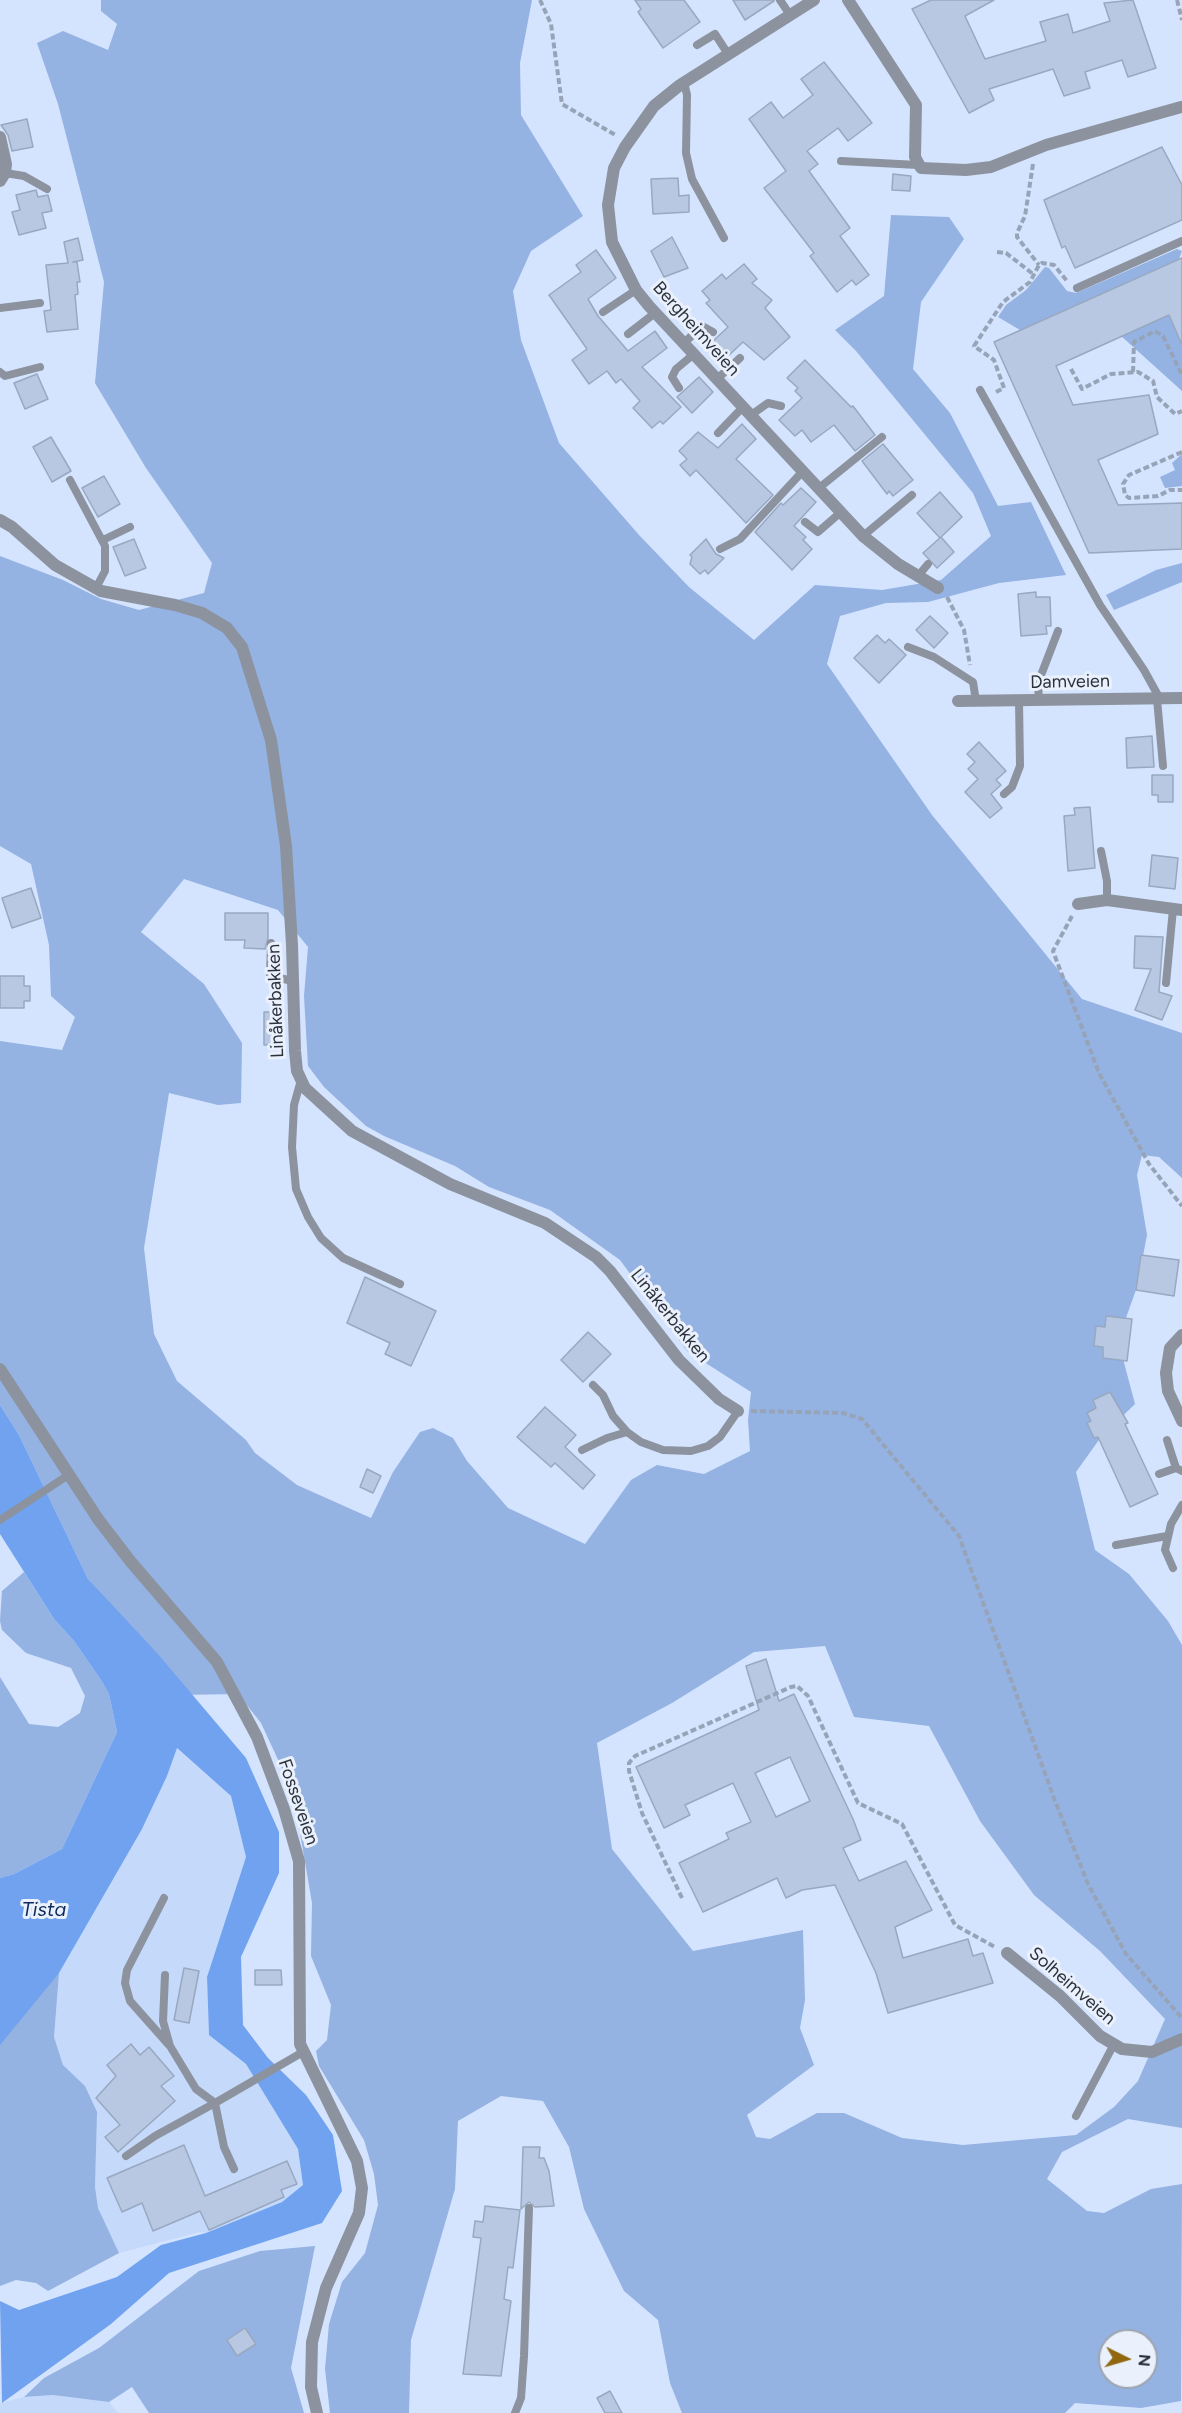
<!DOCTYPE html>
<meta charset="utf-8">
<style>
body{margin:0}
#map{position:relative;width:1182px;height:2413px;overflow:hidden;background:#d4e4ff;font-family:Figtree,sans-serif}
canvas{display:block}
.north{position:absolute;left:1098px;top:2329px;width:60px;height:60px;box-sizing:border-box;background:#eaf1fc;border:2px solid #9ea5af;border-radius:50%;rotate:95deg;font-size:16px;font-weight:700;line-height:24px;text-align:center;color:#2b323c}
.north::after{content:'';display:block;margin:auto;width:21px;height:27px;background:#91670f;clip-path:polygon(50% 0,100% 100%,50% 72%,0 100%)}
</style>
<div id="map">
<canvas width="1182" height="2413"></canvas>
<div class="north">N</div>
</div>
<script>
const context = document.querySelector('canvas').getContext('2d');
context.lineJoin = 'round';
function fill(path, color) {
  context.fillStyle = color;
  context.fill(path, 'evenodd');
}
function poly(rows) {
  const path = new Path2D();
  for (const r of rows) {
    path.moveTo(r[0], r[1]);
    for (let i = 2; i < r.length; i += 2) path.lineTo(r[i], r[i + 1]);
  }
  return path;
}
function stroke(path, color, width, dash) {
  context.strokeStyle = color;
  context.lineWidth = width;
  context.lineCap = dash ? 'butt' : 'round';
  context.setLineDash(dash || []);
  context.stroke(path);
}
function label(font, color, halo, rows, align = 'center') {
  context.font = font + ' Figtree,sans-serif';
  context.lineWidth = 6;
  context.setLineDash([]);
  context.textBaseline = 'middle';
  context.strokeStyle = halo;
  context.fillStyle = color;
  for (const [text, x, y, turn = 0] of rows) {
    context.save();
    context.translate(x, y);
    context.rotate((+turn || 0) * Math.PI / 180);
    context.textAlign = isNaN(turn) ? turn : align;
    if (halo) context.strokeText(text, 0, 0);
    context.fillText(text, 0, 0);
    context.restore();
  }
}
const built = poly([
 [176,1748,231,1796,246,1857,207,1977,209,2035,246,2064,298,2149,303,2186,282,2202,206,2233,200,2232,119,2253,98,2208,95,2187,96,2149,85,2086,63,2065,54,2037,59,1973,142,1829,167,1776],
 [53,2395,109,2402,118,2413,0,2413,0,2403,24,2397]
]);
const green = poly([
 [101,0,532,0,520,63,521,115,583,216,531,251,513,291,521,340,559,443,639,535,689,587,754,640,815,585,882,590,941,580,991,536,973,493,856,351,835,330,884,296,891,215,949,217,964,239,921,302,913,369,950,413,998,506,1031,502,1066,575,999,583,928,602,886,603,840,616,827,664,932,815,1082,999,1182,1033,1182,1178,1159,1157,1142,1155,1137,1175,1147,1235,1137,1287,1118,1340,1135,1404,1101,1437,1076,1472,1095,1550,1129,1574,1168,1621,1182,1645,1182,2128,1128,2119,1062,2152,1047,2179,1087,2211,1104,2213,1151,2189,1182,2184,1181,2401,1141,2408,1075,2403,1065,2413,682,2413,670,2383,658,2320,624,2291,584,2209,569,2147,543,2101,501,2096,458,2121,455,2189,411,2340,409,2413,330,2413,325,2369,329,2324,342,2282,365,2253,378,2205,374,2174,364,2140,319,2066,316,2051,327,2040,331,2005,311,1956,312,1903,293,1792,261,1723,238,1694,177,1695,116,1611,88,1579,19,1435,0,1405,0,1041,62,1050,75,1017,51,996,49,945,31,864,0,846,0,556,63,580,101,599,139,610,204,593,212,563,146,468,95,383,104,282,58,104,37,43,63,31,108,50,117,24,101,11],
 [184,879,278,910,308,947,304,996,308,1066,324,1087,366,1126,384,1136,455,1166,489,1187,550,1210,620,1260,687,1351,751,1392,748,1420,750,1451,704,1474,657,1465,631,1480,585,1544,508,1508,467,1461,453,1438,433,1428,420,1432,393,1472,371,1518,297,1485,255,1453,246,1440,177,1381,154,1334,144,1248,169,1093,218,1105,241,1103,242,1043,204,984,141,932],
 [825,1646,854,1717,929,1726,980,1821,1034,1895,1100,1951,1165,2019,1138,2081,1114,2107,1076,2135,963,2145,902,2138,844,2113,817,2113,770,2139,756,2137,747,2115,814,2065,800,2028,805,2000,803,1930,693,1951,612,1849,597,1743,672,1703,754,1652],
 [1110,2341,1146,2341,1146,2377,1110,2377],
 [1177,249,1182,251,1179,259,1020,330,998,317,1006,305,1026,290,1045,267,1049,268,1067,291,1076,293],
 [1182,276,1182,391,1110,326],
 [1182,454,1182,486,1165,488,1160,477,1175,470,1172,463],
 [1182,549,1182,582,1114,610,1106,595,1156,570,1182,563],
 [24,1572,54,1619,74,1641,101,1680,109,1694,117,1732,62,1849,14,1874,0,1878,0,1677,29,1724,58,1727,80,1713,85,1696,71,1668,26,1653,2,1630,0,1621,2,1591],
 [59,1973,54,2037,63,2065,85,2086,97,2112,95,2187,98,2208,119,2253,48,2291,36,2283,16,2280,0,2286,0,2038,31,1997],
 [315,2246,291,2368,304,2413,149,2413,132,2387,109,2402,53,2395,24,2397,44,2378,99,2348,199,2271,260,2251]
]);
const water = poly([
 [0,1405,19,1435,88,1579,157,1653,246,1758,279,1832,279,1873,241,1957,243,2025,268,2058,306,2095,333,2135,342,2191,322,2223,169,2273,111,2324,2,2403,0,2301,19,2310,117,2277,161,2245,206,2233,282,2202,303,2185,298,2149,246,2064,209,2035,207,1977,246,1857,231,1796,177,1748,167,1776,142,1829,59,1973,0,2045,0,1878,14,1874,62,1849,117,1732,109,1694,101,1680,74,1641,54,1619,0,1534]
]);
const building = poly([
 [635,0,684,0,700,22,663,48,638,12,641,9,635,0],
 [733,0,774,0,774,1,745,20,733,0],
 [931,0,994,0,965,16,985,59,1046,41,1040,22,1068,14,1073,33,1110,21,1104,3,1133,0,1156,68,1128,77,1122,60,1085,72,1090,88,1064,96,1053,69,989,89,994,100,969,113,912,9,931,0],
 [824,62,872,123,848,141,838,128,807,151,818,164,809,171,850,228,840,236,869,275,856,285,852,280,837,292,810,256,814,253,764,188,786,171,749,119,771,102,783,118,813,95,801,79,824,62],
 [27,119,33,147,12,151,8,135,1,125,27,119],
 [1162,147,1182,185,1182,220,1075,268,1065,246,1062,248,1044,200,1162,147],
 [893,174,911,176,910,191,892,190,893,174],
 [678,178,679,196,689,195,689,212,653,214,651,179,678,178],
 [36,190,38,197,48,195,52,211,42,213,46,228,19,235,12,212,20,210,16,195,36,190],
 [672,237,688,268,664,277,651,251,672,237],
 [78,238,83,260,73,262,77,262,80,282,77,282,78,294,75,295,78,329,47,332,44,311,51,310,46,265,68,263,64,242,78,238],
 [596,250,616,278,588,299,598,316,628,351,655,331,667,348,642,367,681,407,663,424,660,421,652,428,633,408,640,401,621,379,616,383,607,371,589,384,572,360,587,349,549,295,581,272,576,265,596,250],
 [1182,258,1182,345,1169,315,1056,366,1073,405,1149,395,1158,434,1098,460,1118,505,1182,503,1182,549,1089,553,994,342,1182,258],
 [744,264,757,279,752,283,772,300,765,308,790,337,764,360,743,342,725,359,710,344,728,327,706,303,710,300,702,291,722,274,726,279,744,264],
 [805,360,851,407,853,406,875,435,855,451,834,425,811,442,802,430,795,436,779,420,802,398,795,391,798,388,787,378,805,360],
 [37,374,48,399,25,409,14,383,37,374],
 [699,377,713,392,692,413,677,397,699,377],
 [742,424,756,439,736,459,773,495,746,523,696,470,690,476,680,465,687,459,679,451,698,432,718,448,742,424],
 [51,437,71,471,52,482,33,447,51,437],
 [883,444,913,480,893,496,889,491,887,494,862,461,883,444],
 [104,476,120,504,98,517,82,488,104,476],
 [801,488,816,502,794,526,806,537,803,540,812,549,792,570,755,532,781,503,783,505,801,488],
 [940,492,962,517,940,538,917,513,940,492],
 [941,537,954,552,937,568,923,553,941,537],
 [134,539,146,568,125,576,113,547,134,539],
 [706,539,716,554,724,558,708,574,705,570,700,574,690,564,692,557,690,555,706,539],
 [1036,592,1036,597,1050,597,1051,626,1046,626,1047,634,1021,636,1018,594,1036,592],
 [930,616,948,633,934,648,916,630,930,616],
 [877,635,885,643,889,639,906,655,879,683,854,658,877,635],
 [1152,736,1154,767,1127,768,1126,738,1152,736],
 [979,742,1006,771,996,780,1001,785,991,794,1002,808,990,818,965,792,978,779,968,769,975,762,967,754,979,742],
 [1152,775,1173,775,1173,802,1158,802,1158,795,1152,795,1152,775],
 [1090,807,1095,868,1068,871,1064,816,1075,815,1074,808,1090,807],
 [1152,855,1178,858,1175,889,1149,886,1152,855],
 [31,888,41,918,12,928,2,898,31,888],
 [225,913,268,913,268,938,265,949,244,948,245,940,225,940,225,913],
 [1135,936,1163,937,1159,992,1172,996,1162,1020,1135,1010,1151,969,1134,968,1135,936],
 [0,976,24,976,24,986,30,986,30,1001,24,1001,24,1008,0,1008,0,976],
 [264,1012,281,1012,281,1045,264,1045,264,1012],
 [1141,1255,1179,1260,1174,1296,1136,1290,1141,1255],
 [365,1277,436,1311,411,1366,385,1354,390,1343,347,1323,365,1277],
 [1106,1316,1132,1319,1127,1361,1103,1358,1103,1347,1094,1346,1096,1326,1105,1327,1106,1316],
 [588,1332,611,1354,583,1382,561,1360,588,1332],
 [1110,1392,1128,1423,1125,1424,1158,1494,1130,1507,1098,1437,1094,1438,1087,1423,1091,1421,1087,1413,1096,1408,1093,1400,1110,1392],
 [545,1407,576,1435,565,1447,595,1475,583,1489,555,1463,551,1467,517,1437,545,1407],
 [367,1469,381,1476,373,1493,360,1487,367,1469],
 [766,1659,779,1701,794,1694,853,1819,861,1840,843,1848,859,1881,906,1861,932,1910,895,1927,903,1958,968,1939,973,1956,983,1953,993,1983,888,2013,876,1973,835,1885,802,1890,786,1898,777,1878,703,1912,679,1863,729,1839,726,1833,751,1822,733,1783,685,1805,690,1815,664,1828,636,1767,759,1710,746,1666,766,1659],
 [790,1757,810,1801,776,1817,755,1773,790,1757],
 [184,1968,199,1971,189,2023,174,2020,184,1968],
 [255,1970,281,1970,282,1985,255,1985,255,1970],
 [131,2044,140,2055,149,2047,174,2076,161,2086,175,2101,118,2152,105,2137,120,2125,96,2098,116,2076,107,2065,131,2044],
 [184,2145,205,2196,287,2161,297,2184,281,2190,284,2197,209,2230,200,2211,153,2231,142,2203,122,2212,107,2178,184,2145],
 [523,2147,540,2147,539,2158,544,2158,549,2171,554,2206,535,2207,529,2202,521,2209,523,2147],
 [485,2206,520,2210,513,2268,508,2267,504,2299,511,2301,501,2376,463,2374,481,2238,473,2237,475,2221,483,2222,485,2206],
 [245,2328,256,2344,237,2356,227,2340,245,2328],
 [610,2391,622,2413,605,2413,597,2398,610,2391]
]);
const path = poly([
 [540,0,551,24,562,104,617,136],
 [1177,0,1182,20],
 [1033,164,1025,216,1017,233,1017,237,1039,265],
 [997,252,1006,253,1033,274],
 [1071,369,1082,389,1111,374,1138,372,1153,381,1157,397,1175,414,1182,411],
 [1133,372,1134,342,1155,331,1163,336,1182,375],
 [996,392,1004,388,994,360,974,346,1003,302,1030,282,1039,265,1042,263,1054,265,1067,281],
 [1182,452,1129,475,1123,484,1125,495,1129,498,1158,496,1170,490,1182,490],
 [947,597,964,630,970,665],
 [1072,916,1053,951,1099,1073,1149,1164,1182,1206],
 [751,1411,843,1413,862,1419,959,1536,1055,1801,1088,1884,1126,1954,1182,2018],
 [682,1898,642,1813,629,1771,629,1763,635,1756,791,1687,797,1686,808,1696,858,1803,902,1824,955,1925,995,1947]
]);
const service = poly([
 [780,0,790,15],
 [697,45,715,34,728,54],
 [684,82,687,95,686,153,692,179,724,238],
 [841,161,918,165],
 [5,173,24,176,47,189],
 [1077,288,1182,241],
 [0,308,40,303],
 [603,312,636,290],
 [628,334,655,313],
 [684,343,702,326,713,332],
 [0,372,5,376,40,367],
 [717,379,740,358],
 [679,388,672,377,676,369,694,354],
 [980,390,1100,605,1144,670,1160,699],
 [751,415,768,403,781,406],
 [718,433,743,407],
 [70,480,105,546,105,571,96,588],
 [819,488,882,437],
 [805,522,818,532,841,512],
 [863,536,912,495],
 [103,540,130,527],
 [720,549,740,539,803,471],
 [918,576,928,564],
 [908,647,934,657,973,682,976,701],
 [1157,699,1163,766],
 [1039,701,1038,683,1058,631],
 [1004,794,1012,787,1020,766,1019,701],
 [1101,851,1107,881,1107,900],
 [271,943,270,976,293,981],
 [1166,983,1173,909],
 [301,1080,294,1105,292,1147,296,1189,308,1217,321,1238,343,1258,400,1284],
 [593,1385,603,1395,613,1416,627,1432,641,1442,663,1450,691,1451,708,1446,720,1437,738,1411],
 [1167,1440,1176,1468,1182,1471],
 [582,1450,607,1438,627,1432],
 [1159,1474,1176,1468],
 [0,1520,70,1474],
 [1116,1545,1167,1536],
 [1173,1568,1165,1550,1171,1524,1182,1505],
 [164,1898,127,1970,125,1983,130,2001,169,2045],
 [165,1975,163,2021,170,2046,196,2089,215,2103,303,2052],
 [1076,2116,1114,2044],
 [126,2156,155,2136,215,2103,224,2147,234,2169],
 [515,2413,521,2398,524,2356,529,2208]
]);
const minor = poly([
 [814,0,680,85,654,106,625,147,614,168,608,205,612,242,636,290,649,306,863,536,898,564,938,588],
 [848,0,916,105,915,157,921,168,966,170,991,167,1046,145,1181,107],
 [0,137,6,164,5,173,0,181],
 [0,520,12,527,55,565,101,591,175,605,202,613,227,628,242,647,271,740,286,846,292,945,295,1051,297,1071,305,1088,352,1131,450,1184,545,1223,596,1257,610,1271,679,1360,719,1399,738,1411],
 [958,701,1182,698],
 [1078,904,1107,900,1182,910],
 [1182,1335,1170,1348,1166,1373,1168,1391,1182,1421],
 [0,1369,98,1519,131,1562,217,1662,257,1737,284,1809,299,1861,300,2044,357,2161,362,2188,359,2213,326,2288,312,2342,311,2387,317,2413],
 [1007,1953,1060,1996,1100,2036,1122,2049,1152,2052,1182,2039]
]);
const streetNames = [
 ["Bergheimveien",696,329,48],
 ["Damveien",1070,682,-1],
 ["Linåkerbakken",276,1001,-92],
 ["Linåkerbakken",670,1316,51],
 ["Fosseveien",298,1802,71],
 ["Solheimveien",1072,1986,41]
];
const waterNames = [
 ["Tista",44,1910]
];
fill(built, '#c5d9fa');
fill(green, '#94b2e2');
fill(water, '#71a2f0');
fill(building, '#b8c8e2');
stroke(building, '#98a8c0', 1.5);
stroke(path, '#97a4b8', 4, [6, 3]);
stroke(service, '#8c939e', 8);
stroke(minor, '#8c939e', 12);
label('18px', '#2b323c', '#eaf1fc', streetNames);
label('italic 20px', '#0c2a5a', '#eaf1fc', waterNames);
</script>
